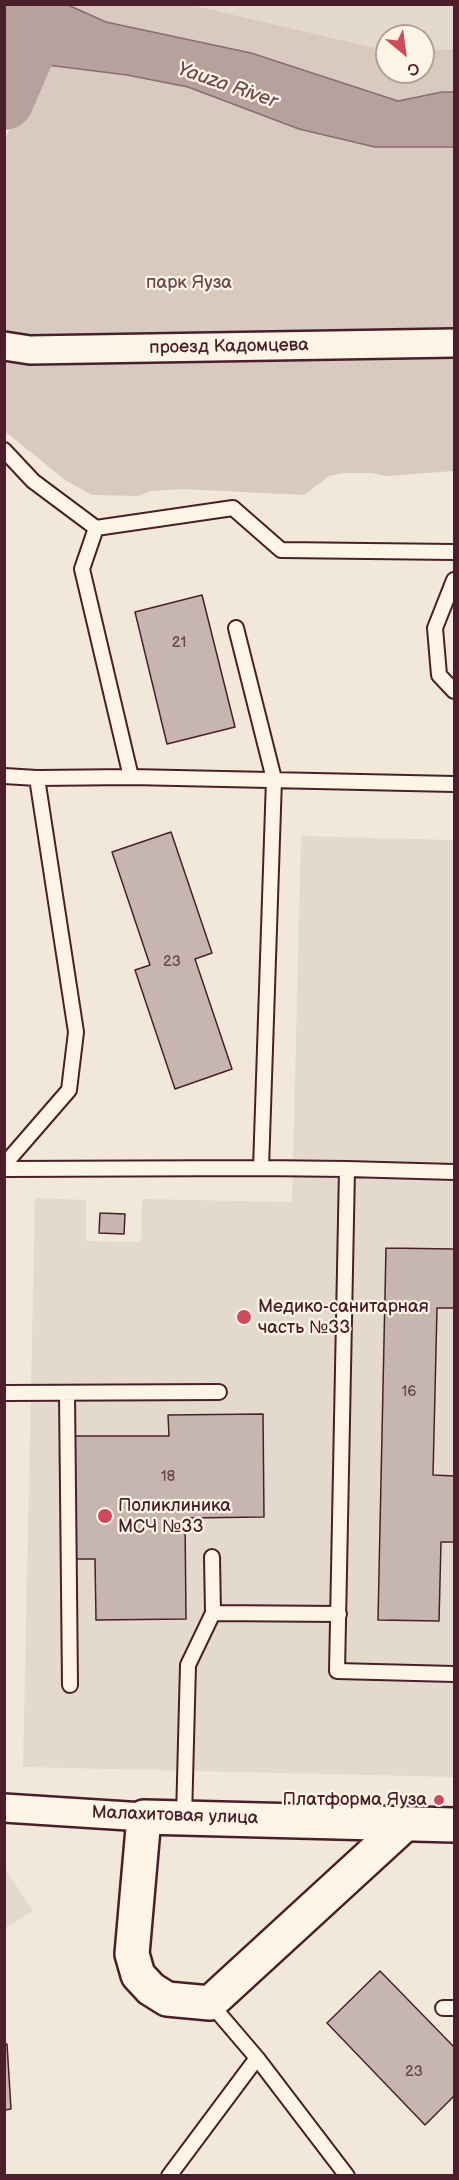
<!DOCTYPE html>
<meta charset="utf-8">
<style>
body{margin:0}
#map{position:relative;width:459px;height:2180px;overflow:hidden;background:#f1e8da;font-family:"Balsamiq Sans",sans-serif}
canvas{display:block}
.frame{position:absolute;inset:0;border:6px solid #4a1f2b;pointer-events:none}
.north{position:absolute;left:375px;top:24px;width:60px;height:60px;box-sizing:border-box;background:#fcf5e5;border:2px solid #b59f9b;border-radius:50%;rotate:151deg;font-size:16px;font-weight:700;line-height:24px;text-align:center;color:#4a1f2b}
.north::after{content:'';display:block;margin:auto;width:21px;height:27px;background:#d1495b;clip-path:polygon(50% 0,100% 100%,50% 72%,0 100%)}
</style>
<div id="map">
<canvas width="459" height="2180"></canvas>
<div class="frame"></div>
<div class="north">С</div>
</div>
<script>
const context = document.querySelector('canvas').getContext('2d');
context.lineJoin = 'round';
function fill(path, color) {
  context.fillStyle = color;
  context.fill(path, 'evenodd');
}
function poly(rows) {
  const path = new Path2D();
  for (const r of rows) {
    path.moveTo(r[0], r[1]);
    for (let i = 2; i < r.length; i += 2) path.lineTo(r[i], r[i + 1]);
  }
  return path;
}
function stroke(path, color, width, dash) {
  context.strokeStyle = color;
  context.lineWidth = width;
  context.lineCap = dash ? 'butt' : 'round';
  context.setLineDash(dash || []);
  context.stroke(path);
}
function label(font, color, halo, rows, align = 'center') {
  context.font = font + ' "Balsamiq Sans",sans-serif';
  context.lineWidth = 4.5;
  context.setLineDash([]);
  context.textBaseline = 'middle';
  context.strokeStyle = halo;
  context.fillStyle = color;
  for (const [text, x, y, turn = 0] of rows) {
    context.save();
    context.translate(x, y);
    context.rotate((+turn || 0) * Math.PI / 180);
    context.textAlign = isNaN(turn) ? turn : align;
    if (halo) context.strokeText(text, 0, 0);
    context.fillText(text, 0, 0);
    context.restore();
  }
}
const built = poly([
 [191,5,454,5,454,49,423,50,423,36,387,36,387,51,382,52],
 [301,836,454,840,454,1777,23,1767,35,1198,86,1200,86,1241,141,1242,142,1199,292,1202],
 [4,1867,33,1911,5,1928,4,1928]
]);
const green = poly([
 [68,5,191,5,387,51,387,72,423,72,423,50,454,49,454,92,442,92,398,101,251,53,106,22],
 [39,64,127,75,188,87,299,129,375,147,454,147,454,471,387,476,372,473,344,473,329,476,304,495,183,489,151,491,138,496,92,495,65,480,7,433,5,430,5,139]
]);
const water = poly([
 [4,5,68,5,106,22,251,53,398,101,442,92,454,92,454,147,375,147,299,129,188,87,127,75,39,64,5,45,4,5]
]);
const river = poly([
 [4,100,38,21]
]);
const building = poly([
 [202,595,235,727,167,744,135,612,202,595],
 [171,832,212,953,195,959,232,1069,175,1089,135,970,150,965,112,852,171,832],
 [100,1213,125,1214,124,1234,99,1233,100,1213],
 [386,1248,454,1249,454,1308,437,1308,433,1475,454,1476,454,1542,441,1542,439,1621,378,1620,386,1248],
 [263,1414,264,1517,185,1518,186,1619,96,1620,95,1559,74,1559,73,1436,169,1436,168,1415,263,1414],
 [380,1971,454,2047,454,2096,425,2125,327,2023,380,1971],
 [4,2044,7,2044,11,2109,4,2110,4,2044]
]);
const service = poly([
 [4,450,33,481,96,528,233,508,281,550,454,552],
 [96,528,82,569,131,777,454,784],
 [454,580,435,628,439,675,454,691],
 [4,776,37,778,131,777],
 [4,1165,69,1090,76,1032,37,778],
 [261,1168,347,1169],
 [4,1169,261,1168,274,779,236,628],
 [454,1172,347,1169,337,1671,454,1674],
 [4,1393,219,1392],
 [67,1394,70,1685],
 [213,1613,339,1614],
 [184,1818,188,1665,213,1613,212,1557],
 [210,2003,257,2058,347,2176],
 [443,2008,454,2008],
 [169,2176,257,2058]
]);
const minor = poly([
 [4,346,30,350,454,343],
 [4,1808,144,1817]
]);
const tertiary = poly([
 [405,1824,210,2003,167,1999,151,1989,138,1975,132,1954,144,1817,454,1825]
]);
const markers = [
 [244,1317,8,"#d1495b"],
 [105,1516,8,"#d1495b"],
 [439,1800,6,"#d1495b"]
];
const numberNames = [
 ["21",179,643],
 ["23",172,962],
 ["16",409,1392],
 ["18",168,1477],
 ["23",414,2072]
];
const parkNames = [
 ["парк Яуза",189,283]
];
const streetNames = [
 ["проезд Кадомцева",229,347,-1],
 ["Малахитовая улица",175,1816,2]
];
const poiNames = [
 ["Медико-санитарная",258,1307],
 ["часть №33",258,1328],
 ["Поликлиника",118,1506],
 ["МСЧ №33",118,1527],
 ["Платформа Яуза",427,1800,"right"]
];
const waterNames = [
 ["Yauza River",227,86,19]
];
fill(built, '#e4d9cd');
fill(green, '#d8cac0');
fill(water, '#b6a19c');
stroke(water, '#8b6d6f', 1.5);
stroke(river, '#b6a19c', 60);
fill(building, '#c7b6af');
stroke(building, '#4a1f2b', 1.5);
stroke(service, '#4a1f2b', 18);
stroke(minor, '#4a1f2b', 32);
stroke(tertiary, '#4a1f2b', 38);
stroke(service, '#fcf5e5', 14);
stroke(minor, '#fcf5e5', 27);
stroke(tertiary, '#fcf5e5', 33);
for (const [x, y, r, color] of markers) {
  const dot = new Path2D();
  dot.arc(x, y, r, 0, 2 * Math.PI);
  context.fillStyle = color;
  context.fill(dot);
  stroke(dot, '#fcf5e5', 2);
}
label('15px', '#69454c', null, numberNames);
label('18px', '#6e4a50', '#fcf5e5', parkNames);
label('18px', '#4a1f2b', '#fcf5e5', streetNames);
label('18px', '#4a1f2b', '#fcf5e5', poiNames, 'left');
label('italic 20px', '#704c53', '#fcf5e5', waterNames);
</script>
